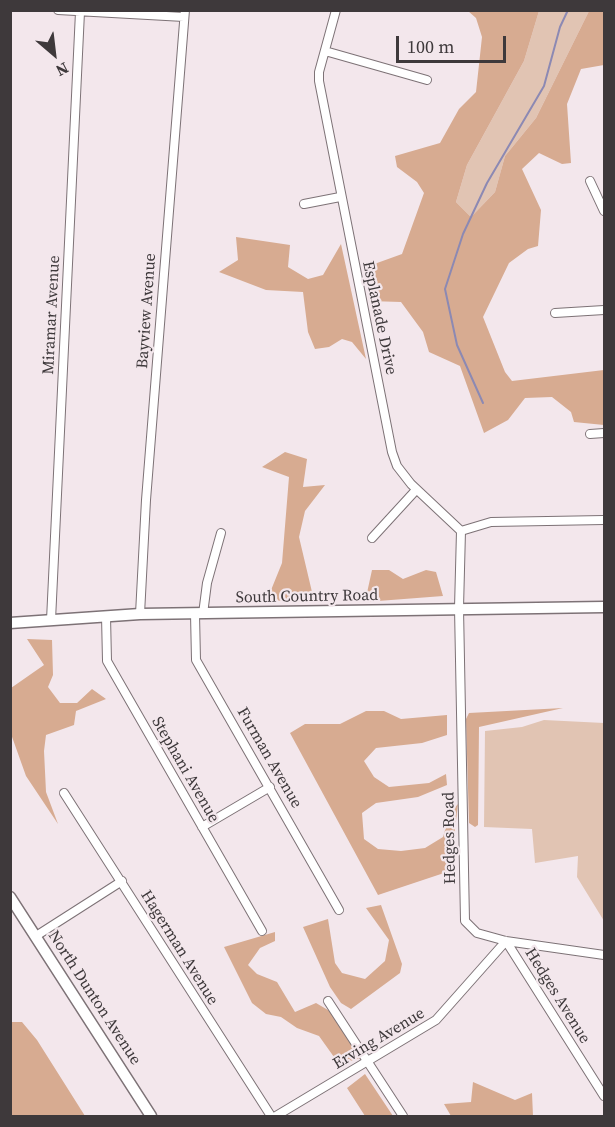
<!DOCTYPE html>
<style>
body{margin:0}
#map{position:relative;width:615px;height:1127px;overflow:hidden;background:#f3e7ec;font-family:"Source Serif 4",serif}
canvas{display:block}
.frame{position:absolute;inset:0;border:12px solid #3e393b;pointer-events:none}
.north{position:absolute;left:24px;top:24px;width:60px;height:60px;-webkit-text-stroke:4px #f3e7ec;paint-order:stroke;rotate:152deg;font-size:16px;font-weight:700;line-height:24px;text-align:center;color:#3e393b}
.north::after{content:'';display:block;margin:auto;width:21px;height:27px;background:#3e393b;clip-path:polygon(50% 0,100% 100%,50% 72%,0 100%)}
.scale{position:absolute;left:396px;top:36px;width:110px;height:27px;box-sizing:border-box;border:3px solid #3e393b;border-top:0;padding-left:8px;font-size:18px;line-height:21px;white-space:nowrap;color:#3e393b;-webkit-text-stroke:4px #f3e7ec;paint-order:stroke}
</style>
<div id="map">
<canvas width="615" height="1127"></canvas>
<div class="frame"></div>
<div class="north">N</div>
<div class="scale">100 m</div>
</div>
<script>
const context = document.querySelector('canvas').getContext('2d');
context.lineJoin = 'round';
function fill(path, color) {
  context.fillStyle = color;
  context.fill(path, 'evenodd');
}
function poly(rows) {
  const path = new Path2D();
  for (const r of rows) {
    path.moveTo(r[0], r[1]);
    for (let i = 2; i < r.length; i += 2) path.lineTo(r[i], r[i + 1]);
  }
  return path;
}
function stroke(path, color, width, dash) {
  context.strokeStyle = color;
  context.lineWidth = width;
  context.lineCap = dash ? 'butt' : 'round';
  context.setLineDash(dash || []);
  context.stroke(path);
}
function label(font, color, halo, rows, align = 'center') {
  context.font = font + ' "Source Serif 4",serif';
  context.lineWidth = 4.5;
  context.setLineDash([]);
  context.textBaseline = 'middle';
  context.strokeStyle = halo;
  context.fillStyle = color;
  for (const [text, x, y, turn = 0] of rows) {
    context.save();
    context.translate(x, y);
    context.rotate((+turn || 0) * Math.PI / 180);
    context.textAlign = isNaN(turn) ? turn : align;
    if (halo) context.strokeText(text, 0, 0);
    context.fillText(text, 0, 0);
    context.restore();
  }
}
const green = poly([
 [539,11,589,11,536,118,505,156,495,192,471,217,456,202,467,165,524,61],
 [544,720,604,723,604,921,577,877,578,856,535,863,532,829,484,827,485,731,522,727]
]);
const forest = poly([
 [468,11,539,11,524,61,467,165,456,202,471,217,495,192,505,156,536,118,589,11,604,11,604,65,581,69,567,104,571,163,562,164,539,153,522,169,541,210,538,246,528,249,509,263,483,317,505,372,512,381,604,370,604,425,574,422,571,412,552,397,525,398,508,420,484,433,460,366,429,352,423,332,401,302,369,301,366,267,402,254,424,193,417,182,397,167,395,156,440,143,459,109,476,92,482,37,476,18],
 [236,237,290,245,288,267,308,279,323,275,341,244,366,359,352,342,342,339,329,347,315,349,308,332,303,292,266,290,219,272,238,260],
 [285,452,307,459,303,487,325,485,305,511,299,537,312,592,304,602,267,600,282,563,289,477,262,467],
 [372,570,389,570,403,579,426,570,436,572,443,596,365,602],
 [27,639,52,640,53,675,48,687,60,703,77,703,92,689,106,699,76,711,74,725,46,735,44,751,46,792,58,824,26,776,11,734,11,688,44,665],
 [563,708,479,727,478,825,475,827,469,823,466,719,469,713],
 [366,711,384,711,401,719,447,715,447,735,422,743,376,748,364,761,374,777,389,787,429,783,446,774,447,785,418,797,376,803,362,813,364,839,378,849,401,851,425,848,443,837,450,813,458,804,450,871,378,895,290,733,305,724,340,724],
 [381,905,402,964,400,973,351,1009,341,1003,330,987,303,927,328,919,335,963,342,973,365,979,385,961,389,940,366,908],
 [275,932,275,941,260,948,248,965,257,974,277,982,295,1012,316,1003,333,1013,361,1058,339,1064,319,1036,297,1028,281,1017,266,1014,252,1003,224,947],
 [10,1022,22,1022,37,1040,85,1116,11,1116],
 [365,1074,393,1116,365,1116,347,1088],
 [473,1082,515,1100,532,1093,533,1116,451,1116,444,1104,471,1102]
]);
const stream = poly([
 [483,403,457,345,445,289,463,234,487,183,544,86,560,27,568,10]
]);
const street = poly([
 [58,10,184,17],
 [336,10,319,72,319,81,392,452,397,466,411,484,461,531,459,608,465,921,477,933,506,941,604,955],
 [325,51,427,80],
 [590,181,604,211],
 [304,204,340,197],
 [555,313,604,310],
 [590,434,604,433],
 [461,531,491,522,604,520],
 [372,538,416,490],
 [140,614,146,500,185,10],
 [195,614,196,660,339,910],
 [203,614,207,583,221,533],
 [106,616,107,661,262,931],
 [51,620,80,12],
 [64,793,271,1116],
 [202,827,270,787],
 [36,936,122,881],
 [506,941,604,1096],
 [328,1001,403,1116],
 [276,1116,436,1020,506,941]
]);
const secondary = poly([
 [10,623,140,614,604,607],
 [10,897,151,1116]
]);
const streetNames = [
 ["Bayview Avenue",147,311,-86],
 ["Miramar Avenue",52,315,-87],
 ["Esplanade Drive",379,318,78],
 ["South Country Road",307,597,-1],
 ["Furman Avenue",269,758,60],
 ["Stephani Avenue",185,770,60],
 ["Hedges Road",450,838,-91],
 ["Hagerman Avenue",179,948,58],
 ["Hedges Avenue",557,996,58],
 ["North Dunton Avenue",94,998,57],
 ["Erving Avenue",379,1039,-31]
];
fill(green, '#e1c4b3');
fill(forest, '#d7ab91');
stroke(stream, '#8c89b3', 2);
stroke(street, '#7d7276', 10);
stroke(secondary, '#7d7276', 13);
stroke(street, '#fff', 8);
stroke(secondary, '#fff', 10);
label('16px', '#3e393b', '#f3e7ec', streetNames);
</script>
